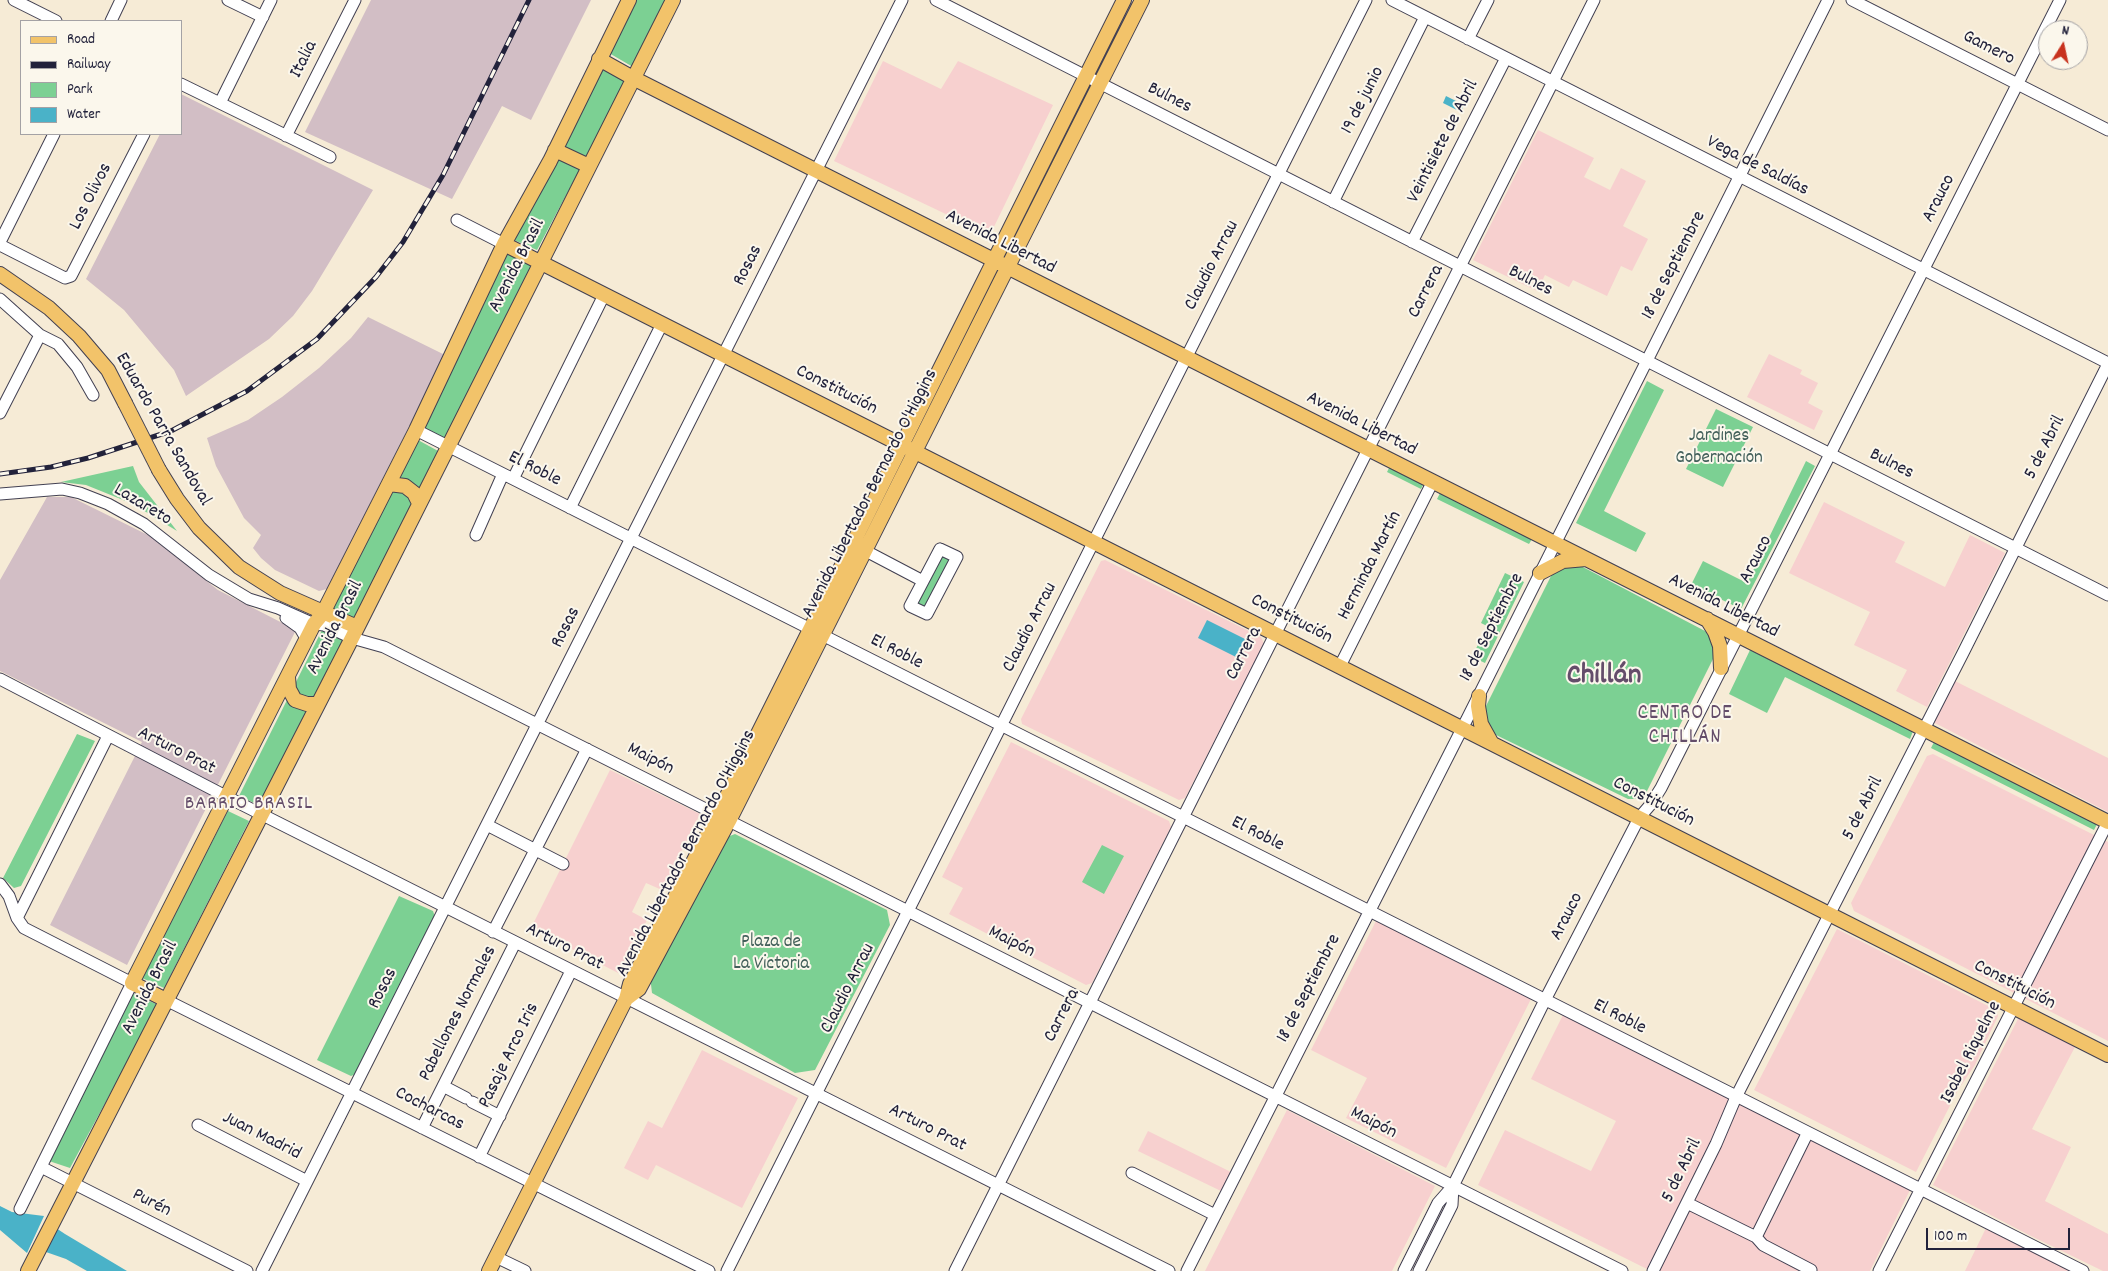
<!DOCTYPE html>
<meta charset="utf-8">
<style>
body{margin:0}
#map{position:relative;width:2108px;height:1271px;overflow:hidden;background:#f6ebd6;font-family:Dekko,sans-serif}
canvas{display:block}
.legend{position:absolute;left:20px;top:20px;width:162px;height:115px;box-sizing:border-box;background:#fbf7ec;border:1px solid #a4a2a5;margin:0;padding:6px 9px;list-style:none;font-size:15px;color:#22223b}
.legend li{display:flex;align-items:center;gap:10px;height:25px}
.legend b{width:25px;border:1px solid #a4a2a5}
.north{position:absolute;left:2038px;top:20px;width:50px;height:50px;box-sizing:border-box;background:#fbf7ec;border:1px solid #a4a2a5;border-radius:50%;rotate:10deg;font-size:14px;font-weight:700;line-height:20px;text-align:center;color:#22223b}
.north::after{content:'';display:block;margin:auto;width:18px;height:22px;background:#c8321e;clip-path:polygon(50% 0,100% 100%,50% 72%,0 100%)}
.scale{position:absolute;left:1926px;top:1228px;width:144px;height:22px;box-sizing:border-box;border:2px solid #22223b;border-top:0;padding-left:6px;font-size:15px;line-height:18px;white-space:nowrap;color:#22223b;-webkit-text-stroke:4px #fbf7ec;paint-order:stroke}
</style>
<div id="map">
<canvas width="2108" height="1271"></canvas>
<ul class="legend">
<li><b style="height:6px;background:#f2c36a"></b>Road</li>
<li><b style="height:6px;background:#22223b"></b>Railway</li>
<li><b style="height:14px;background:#7cd093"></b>Park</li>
<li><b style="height:14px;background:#4ab2c8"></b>Water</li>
</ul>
<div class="north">N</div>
<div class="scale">100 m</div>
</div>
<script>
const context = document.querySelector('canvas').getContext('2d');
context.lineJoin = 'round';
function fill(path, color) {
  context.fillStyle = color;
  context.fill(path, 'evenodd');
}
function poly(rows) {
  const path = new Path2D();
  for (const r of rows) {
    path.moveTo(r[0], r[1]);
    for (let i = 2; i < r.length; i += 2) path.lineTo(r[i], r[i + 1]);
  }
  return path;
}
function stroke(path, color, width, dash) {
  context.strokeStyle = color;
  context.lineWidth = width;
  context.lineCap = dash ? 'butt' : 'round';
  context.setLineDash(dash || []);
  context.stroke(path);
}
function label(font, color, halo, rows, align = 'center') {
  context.font = font + ' Dekko,sans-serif';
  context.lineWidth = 4;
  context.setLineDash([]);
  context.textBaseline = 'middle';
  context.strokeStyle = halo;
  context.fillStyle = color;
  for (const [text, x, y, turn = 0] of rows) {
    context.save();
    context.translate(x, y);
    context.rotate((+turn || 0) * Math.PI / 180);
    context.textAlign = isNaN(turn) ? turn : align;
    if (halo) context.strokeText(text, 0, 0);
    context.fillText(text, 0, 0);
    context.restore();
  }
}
const built = poly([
 [883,61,941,89,958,61,1053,105,990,235,834,161],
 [1538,130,1594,158,1584,177,1610,190,1621,168,1646,181,1623,226,1648,239,1632,271,1621,266,1607,296,1573,280,1569,287,1545,275,1537,291,1473,260],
 [1769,354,1802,370,1800,374,1818,383,1808,403,1823,411,1814,430,1747,397],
 [1824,502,1905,542,1895,562,1945,587,1970,535,2005,553,1927,707,1896,691,1907,670,1854,645,1870,612,1789,573],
 [1105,560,1261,637,1264,644,1185,798,1179,800,1022,724,1021,719,1101,561],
 [1953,680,2108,758,2108,812,1931,721],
 [1011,742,1169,821,1171,827,1092,983,1086,985,949,914,963,888,942,877],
 [1933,754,2108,842,2108,1041,1854,911,1851,903,1927,756],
 [610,770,700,814,662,890,646,883,632,912,647,920,620,974,531,928],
 [1376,921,1531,999,1446,1168,1346,1118,1367,1078,1311,1050],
 [1837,929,1996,1010,1998,1016,1975,1065,1958,1090,1916,1172,1754,1090],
 [1564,1013,1910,1190,1870,1271,1651,1271,1478,1185,1505,1130,1591,1171,1616,1121,1531,1079],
 [2019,1017,2076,1045,2032,1129,2071,1147,2045,1201,2108,1234,2108,1271,2103,1271,2029,1235,1933,1185],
 [702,1050,798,1098,742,1208,656,1165,648,1180,624,1168,648,1121,662,1128],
 [1287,1110,1435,1186,1392,1271,1205,1271],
 [1148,1131,1231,1172,1221,1191,1138,1151],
 [1986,1228,2079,1271,1965,1271]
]);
const industrial = poly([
 [371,0,591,0,531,120,502,106,452,199,305,132],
 [181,94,373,190,312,291,293,316,269,339,186,396,174,370,124,310,86,279,160,134,181,134],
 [368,317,445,355,327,589,319,591,275,570,261,558,253,548,261,535,244,518,216,466,207,438,248,420,282,397,319,368,351,338],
 [47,497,71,497,150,536,218,590,296,630,127,965,50,925,142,742,0,671,0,580]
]);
const green = poly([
 [635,0,667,0,633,67,609,53],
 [601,69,626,82,537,250,514,240],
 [507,254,533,266,446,441,423,429],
 [1647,381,1664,390,1604,511,1646,533,1636,552,1576,523],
 [1716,409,1753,427,1723,487,1686,469],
 [418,440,440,452,356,619,332,608],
 [1806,461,1815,466,1741,609,1691,585,1703,561,1747,583],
 [133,466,139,482,177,531,133,504,86,485,61,482],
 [1390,466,1424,483,1421,489,1387,472],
 [1440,493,1532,539,1529,544,1437,499],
 [941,551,955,558,926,611,913,604],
 [1579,565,1705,631,1714,643,1715,653,1713,659,1646,793,1635,799,1628,799,1494,734,1488,726,1484,710,1553,572,1557,567],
 [1505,573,1524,582,1485,663,1472,657,1487,626,1481,623],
 [322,630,346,642,263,807,239,796],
 [1750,650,1913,731,1910,739,1785,677,1767,713,1729,694],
 [77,734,95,741,21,886,14,888,3,878],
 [1934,742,2097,824,2094,830,1931,748],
 [228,811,249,821,164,988,142,978],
 [735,834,887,910,890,925,815,1070,795,1073,652,993,650,976,722,839],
 [1102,845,1124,856,1104,894,1082,882],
 [399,896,433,911,435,917,356,1074,351,1076,317,1060],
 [132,993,158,1005,70,1168,49,1161]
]);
const water = poly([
 [1446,96,1464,105,1461,112,1443,103],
 [1207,620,1249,641,1240,659,1198,638],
 [0,1206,12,1212,44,1216,27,1253,0,1230],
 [56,1228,65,1234,127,1271,87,1271,66,1259,46,1252]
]);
const minor = poly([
 [14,0,56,21],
 [228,0,263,17],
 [936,0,2108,595],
 [1392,0,2108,363],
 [1852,0,2108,130],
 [111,21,121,0],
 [1468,39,1488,0],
 [181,84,330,157],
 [220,103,271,0],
 [286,136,355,0],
 [1333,202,1425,17],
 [457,220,504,244],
 [0,242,54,134],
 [1412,242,1506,58],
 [0,245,65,278,71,276,144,134],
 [0,299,40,335,58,344,77,367,93,395],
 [0,413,40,335],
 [416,430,2083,1271],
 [513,479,604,295],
 [0,494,62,489,80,493,108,504,144,524,209,575,249,599,278,608,314,624,324,625,352,638,384,647,1622,1271],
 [570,508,662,324],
 [476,535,503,474],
 [940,549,957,557,927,614,910,606,940,549],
 [864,550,923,581],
 [286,618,300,628,307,640],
 [1340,666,1433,481],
 [0,679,237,802,1169,1271],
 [487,825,563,864],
 [0,884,9,896,17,918,24,928,132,983,20,1209],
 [17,918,108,736],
 [493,932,587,749],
 [166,1000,709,1271],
 [443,1086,466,1098],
 [472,1102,500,1116],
 [198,1125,307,1181],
 [422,1128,515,943],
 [479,1157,571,971],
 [41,1167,247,1271],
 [1132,1173,1215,1215],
 [1687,1203,1756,1237,1807,1134],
 [1756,1237,1763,1245,1811,1270],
 [496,1257,525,1271],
 [262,1271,902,0],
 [727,1271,1366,0],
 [955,1271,1594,0],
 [1187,1271,1468,717,1828,0],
 [1404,1271,1438,1203,1453,1186,1545,1000,1639,818,1651,804,1661,788,2060,0],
 [1419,1271,1452,1205,1453,1186],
 [1653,1271,1716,1144,1736,1097,1964,651,2108,364],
 [1879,1271,2108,822]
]);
const major = poly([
 [599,59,633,78,807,166,2108,822],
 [555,150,589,166],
 [504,244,2108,1055],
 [0,274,49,308,79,336,108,370,125,403],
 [159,470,177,499,199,528,239,567,280,593,357,627],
 [389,484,405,486,414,493,419,503],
 [1540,573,1563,561,1586,559],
 [1707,619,1715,632,1720,646,1721,668],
 [288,677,289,689,295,700,307,704,318,704],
 [1479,696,1478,706,1481,724,1491,742],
 [626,999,639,989,729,821,1142,0],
 [166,1000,132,983,314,624,323,613,416,430,504,244,550,161,629,0],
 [28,1271,352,638,673,0],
 [489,1271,626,999,630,984,718,814,1124,0]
]);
const rail = poly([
 [0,474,51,467,88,458,171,431,247,391,317,339,376,277,403,242,443,175,529,0]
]);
const majorBridge = poly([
 [125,403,159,470]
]);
const streetNames = [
 ["Gamero",1988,49,27],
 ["Italia",305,60,-63],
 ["Bulnes",1169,99,27],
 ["19 de junio",1364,101,-63],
 ["Veintisiete de Abril",1444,142,-63],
 ["Vega de Saldías",1757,167,27],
 ["Los Olivos",92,197,-63],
 ["Arauco",1940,199,-63],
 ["Avenida Libertad",1000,243,27],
 ["Avenida Brasil",518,266,-63],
 ["Rosas",749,266,-63],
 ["Claudio Arrau",1213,266,-63],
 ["18 de Septiembre",1675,266,-63],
 ["Bulnes",1530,282,27],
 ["Carrera",1427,292,-63],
 ["Constitución",836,391,27],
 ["Avenida Libertad",1361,425,27],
 ["Eduardo Parra Sandoval",162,430,60],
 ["5 de Abril",2046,448,-63],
 ["Bulnes",1891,465,27],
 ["El Roble",534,470,27],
 ["Avenida Libertador Bernardo O'Higgins",871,494,-63],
 ["Lazareto",142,506,31],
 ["Arauco",1757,560,-63],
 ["Herminda Martín",1371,566,-63],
 ["Avenida Libertad",1723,607,27],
 ["Constitución",1291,620,27],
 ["Avenida Brasil",336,628,-63],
 ["Rosas",567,628,-63],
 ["Claudio Arrau",1031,628,-63],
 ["18 de Septiembre",1493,628,-63],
 ["El Roble",896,653,27],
 ["Carrera",1245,654,-63],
 ["Arturo Prat",176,752,27],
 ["Maipón",650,760,27],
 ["Constitución",1653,803,27],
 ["5 de Abril",1864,809,-63],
 ["El Roble",1257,835,27],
 ["Avenida Libertador Bernardo O'Higgins",687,854,-62],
 ["Arauco",1568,917,-63],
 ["Maipón",1011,943,27],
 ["Arturo Prat",564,948,27],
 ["Constitución",2014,986,27],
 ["Avenida Brasil",151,988,-63],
 ["Rosas",384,989,-63],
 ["Claudio Arrau",849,989,-63],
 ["18 de Septiembre",1310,989,-63],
 ["Pabellones Normales",459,1014,-63],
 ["Carrera",1063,1016,-63],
 ["El Roble",1619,1018,27],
 ["Isabel Riquelme",1972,1053,-63],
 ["Pasaje Arco Iris",510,1056,-64],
 ["Cocharcas",429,1110,27],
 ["Maipón",1373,1124,27],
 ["Arturo Prat",927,1129,27],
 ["Juan Madrid",261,1137,27],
 ["5 de Abril",1683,1171,-64],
 ["Purén",151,1204,27]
];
const parkNames = [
 ["Jardines",1719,437],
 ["Gobernación",1719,459],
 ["Plaza de",771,943],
 ["La Victoria",771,965]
];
const neighbourhoodNames = [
 ["BARRIO BRASIL",249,805]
];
const quarterNames = [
 ["CENTRO DE",1685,715],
 ["CHILLÁN",1685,739]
];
const townNames = [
 ["Chillán",1604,678]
];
fill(built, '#f7d0cf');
fill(industrial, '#d2bec5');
fill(green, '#7cd093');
fill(water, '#4ab2c8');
stroke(minor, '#424052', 13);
stroke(major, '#424052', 16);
stroke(minor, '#fff', 11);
stroke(major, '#f2c36a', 14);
stroke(rail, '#22223b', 5);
stroke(rail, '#fbf7ec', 3, [9]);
stroke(majorBridge, '#424052', 16, []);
stroke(majorBridge, '#f2c36a', 14);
label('19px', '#22223b', '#fbf7ec', streetNames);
label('19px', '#425f5a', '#fbf7ec', parkNames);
context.letterSpacing = '1px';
label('20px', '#644d6a', '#fbf7ec', neighbourhoodNames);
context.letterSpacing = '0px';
context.letterSpacing = '1px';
label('21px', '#644d6a', '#fbf7ec', quarterNames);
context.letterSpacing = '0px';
label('bold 29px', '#644d6a', '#fbf7ec', townNames);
</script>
